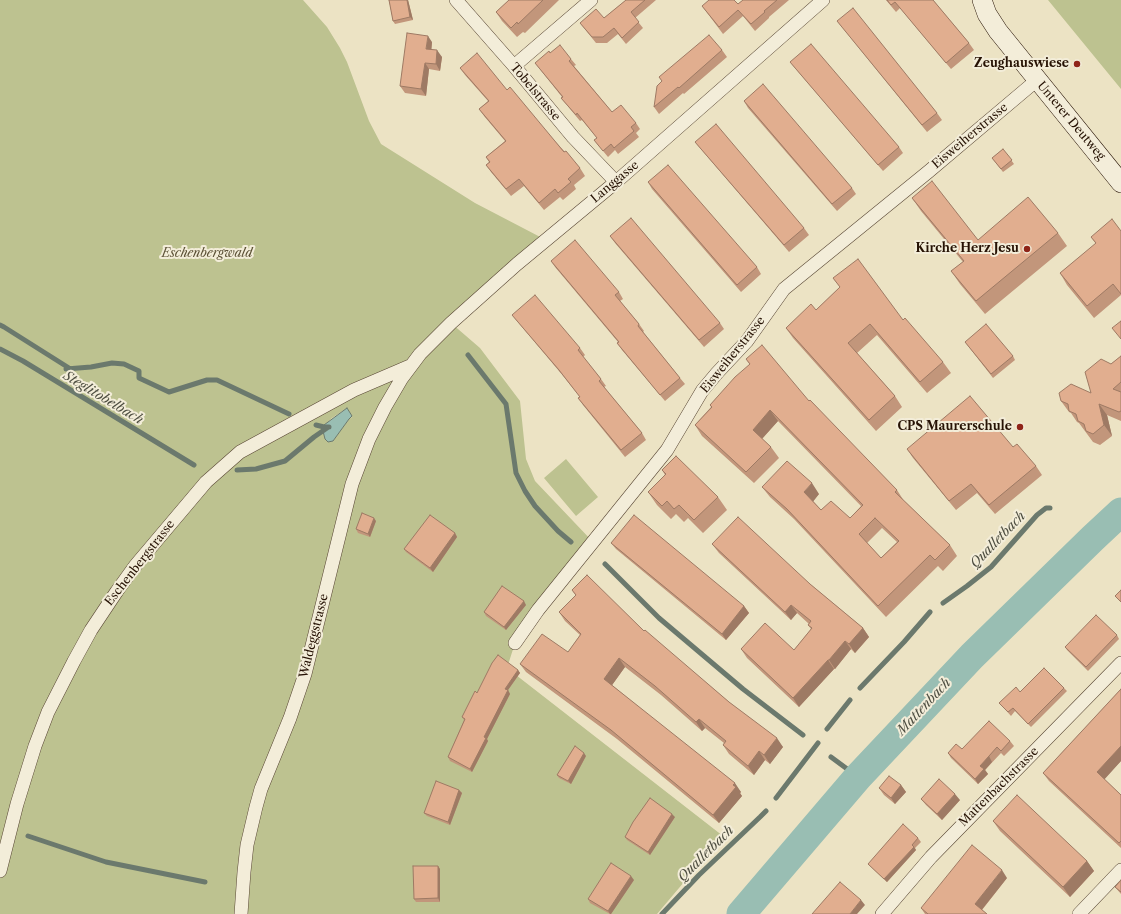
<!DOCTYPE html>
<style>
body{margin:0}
canvas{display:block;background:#ece3c4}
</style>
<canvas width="1121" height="914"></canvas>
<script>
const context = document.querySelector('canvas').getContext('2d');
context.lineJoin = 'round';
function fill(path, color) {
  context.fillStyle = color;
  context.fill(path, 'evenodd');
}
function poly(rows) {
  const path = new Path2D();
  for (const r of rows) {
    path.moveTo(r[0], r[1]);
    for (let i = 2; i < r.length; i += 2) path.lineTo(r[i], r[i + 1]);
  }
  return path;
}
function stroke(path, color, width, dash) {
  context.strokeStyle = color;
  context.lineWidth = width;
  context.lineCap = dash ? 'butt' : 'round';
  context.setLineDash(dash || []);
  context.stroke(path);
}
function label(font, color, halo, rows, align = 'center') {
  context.font = font + ' "Libre Caslon Text",serif';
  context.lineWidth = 4;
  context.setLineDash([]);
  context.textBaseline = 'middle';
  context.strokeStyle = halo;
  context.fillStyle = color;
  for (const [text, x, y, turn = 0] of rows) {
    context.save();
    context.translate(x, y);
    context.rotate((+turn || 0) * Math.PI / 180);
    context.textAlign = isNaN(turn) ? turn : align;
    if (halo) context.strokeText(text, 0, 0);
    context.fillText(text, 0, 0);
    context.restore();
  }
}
const green = poly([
 [0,0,303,0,327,27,340,48,347,62,369,121,381,144,475,203,546,240,451,323,480,348,520,401,526,459,535,481,593,542,515,643,507,668,723,836,657,914,0,914],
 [347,408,352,417,349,419,333,441,328,442,325,437,323,429,324,426,332,418],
 [1048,0,1121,0,1121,89],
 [566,459,598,497,576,516,544,478]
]);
const water = poly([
 [347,408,352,416,349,419,333,441,328,442,325,439,323,431,324,425,347,408]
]);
const stream = poly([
 [0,325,4,327,69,368],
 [0,349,23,361,194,465],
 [468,355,506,404,516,473,525,491,535,506,558,531,571,542],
 [66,369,91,367,112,363,124,364,139,371,139,378,169,392,207,380,217,380,289,414],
 [316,425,324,427,329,427],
 [237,470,256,469,285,461,314,437,327,428],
 [1090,537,1093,538],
 [605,564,659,618,743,689,803,735],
 [943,603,967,586,991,567,1037,515,1046,508,1050,508],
 [860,688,904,642,930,612],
 [827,729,850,700],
 [831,757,858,777],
 [776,798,818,743],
 [28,836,106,862,205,882],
 [662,914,699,875,760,817,766,811]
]);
const river = poly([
 [741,914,858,777,972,656,1093,538,1121,512]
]);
const minor = poly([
 [456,0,514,66,573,137,616,182],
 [514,66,591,0],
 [515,643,538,610,667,450,702,391,717,373,747,341,784,289,928,172,1037,80],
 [0,871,17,804,35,746,48,712,74,661,91,630,117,591,135,566,206,482,240,452,354,390,410,366],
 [241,914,244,872,247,845,256,807,261,789,290,718,305,674,352,484,369,439,385,407,402,378,420,354,451,323,517,264,616,182,823,0],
 [882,914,931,857,1121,663],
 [1079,914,1121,870]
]);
const secondary = poly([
 [982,0,987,14,998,31,1121,183]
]);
const wall = poly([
 [389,0,408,0,413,20,395,24,393,21],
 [509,0,559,0,525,33,523,32,517,37,502,21,496,12],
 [626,0,656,0,635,18,643,28,626,44,618,34,607,43,596,43,580,23,604,18],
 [743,0,789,0,769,17,769,18,755,31,743,16,723,34,702,6,738,4],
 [886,0,933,0,969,43,974,50,951,69,900,8,896,12],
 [837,21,937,113,942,120,927,132,842,27],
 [432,42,431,50,442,57,440,71,429,69,426,96,405,93,400,86],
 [722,50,727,57,684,94,683,93,659,114,654,107,662,81,659,77],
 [550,53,571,59,576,65,574,66,612,112,636,123,640,129,636,133,639,137,618,154,615,150,608,157,594,140,597,138,582,120,580,121,566,104,561,98,562,97,535,63],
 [790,62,899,147,903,153,883,171,795,68],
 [460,68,507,90,580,168,585,176,574,185,576,189,563,200,560,197,544,210,524,186,511,196,491,172,486,165,489,162,486,157,505,141,484,116,479,109,488,101,465,75],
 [744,101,852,188,856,194,837,211,748,108],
 [695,142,804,228,809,235,789,252,700,148],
 [1003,149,1014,164,1003,172,992,158],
 [648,182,757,267,761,274,741,292,652,189],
 [912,198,978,240,1058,233,1067,246,985,314,960,284,951,271,963,262,921,211],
 [1121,231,1121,295,1094,318,1067,285,1060,273,1096,244,1091,237],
 [610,236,720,323,724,329,704,347,615,243],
 [551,261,619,292,623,299,620,301,639,324,644,331,643,332,680,378,685,384,665,401,622,350,617,343,618,342,555,267],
 [833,278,903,320,943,362,951,373,927,393,877,335,857,353,895,396,902,407,876,431,793,338,786,328,816,310,840,287],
 [512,315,580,348,585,355,583,357,601,379,606,386,604,387,642,433,646,440,625,457,583,405,578,398,580,397,564,377,517,321],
 [965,342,1013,356,1015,360,993,378],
 [1121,356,1121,421,1107,415,1112,436,1100,445,1093,442,1079,423,1077,422,1071,413,1069,412,1061,401,1091,393,1111,364],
 [746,359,809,401,897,490,904,501,950,545,957,556,943,571,938,566,886,617,794,519,770,497,762,487,819,494,813,501,821,510,850,518,861,506,778,421,762,439,771,447,779,458,754,483,702,436,695,425,711,407,710,405,750,365],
 [882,528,897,542,881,558,867,543],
 [1013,447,1036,466,1042,475,995,514,977,493,956,510,913,458,907,449],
 [662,470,718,497,727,510,703,533,688,518,684,522,676,514,671,519,657,505,648,492,665,475],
 [376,521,370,537,358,533,356,529],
 [455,533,457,537,433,572,406,552,404,549],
 [611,543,744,606,749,613,726,640,616,549],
 [712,544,810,584,863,628,869,637,855,653,851,649,835,669,834,669,799,707,747,658,741,649,794,650,811,629,808,625,809,624,797,613,791,620,719,553],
 [572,590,644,631,783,747,770,764,765,760,754,775,729,754,723,745,724,743,705,728,702,731,661,695,625,667,612,685,741,792,740,793,742,796,719,823,617,739,526,672,520,664,568,652,580,635,565,621,559,612,576,596],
 [526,605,506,630,486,616,484,612],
 [1117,635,1119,639,1088,671,1067,650,1065,647],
 [518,670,520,673,508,690,510,694,487,739,488,741,472,772,450,761,448,757,464,720,462,717,477,693],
 [1064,688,1067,691,1031,727,1015,711,1011,716,1002,706,999,703,1020,692],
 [1121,689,1121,761,1104,779,1121,795,1121,848,1049,781,1043,773],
 [1010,741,1014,746,1004,756,1001,753,985,770,988,774,978,784,951,758,948,753,962,749],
 [586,756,571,784,559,778,557,775],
 [901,785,906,792,895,804,884,795,879,788],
 [459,790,462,793,450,825,427,816,424,813],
 [921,799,960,800,942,820,926,805],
 [675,817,650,855,627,840,625,837],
 [993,821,1087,861,1094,871,1070,897,1000,831],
 [918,838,921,842,915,848,916,850,887,882,871,867,868,864],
 [438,866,440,869,440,902,416,902,414,899],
 [1007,878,982,910,987,914,925,914,921,908],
 [634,880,611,914,610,914,590,903,588,899],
 [1121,880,1121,894,1115,887]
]);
const shadedWall = poly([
 [407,0,408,0,413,20,410,17],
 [428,36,432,42,431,55,426,49],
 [437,50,442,57,440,71,436,64],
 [425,63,429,69,426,96,421,89],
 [1099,404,1107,415,1112,436,1104,425],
 [770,410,778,421,760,441,753,430],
 [812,483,819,494,812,503,804,492],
 [374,518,376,521,370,537,368,534],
 [455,533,457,537,433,572,430,568],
 [524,601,526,605,506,630,504,627],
 [791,605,797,613,791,620,785,612],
 [744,606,749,613,726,640,722,634],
 [863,628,869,637,855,653,849,644],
 [845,641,851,649,835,669,829,660],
 [619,658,625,667,610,688,604,679],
 [828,660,834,669,799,707,793,698],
 [518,670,520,673,508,690,510,694,487,739,488,741,472,772,470,769,505,689],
 [699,719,705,728,702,731,696,722],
 [777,738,783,747,770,764,764,755],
 [1121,746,1121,761,1103,781,1097,772],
 [759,751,765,760,754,775,748,766],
 [584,753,586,756,571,784,568,781],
 [989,756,992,762,985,770,988,774,978,784,975,779,980,766],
 [735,783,741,792,740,793,742,796,719,823,713,815],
 [901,785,906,792,895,804,891,798],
 [459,790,462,793,450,825,448,822],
 [955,794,960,800,942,820,937,814],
 [672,814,675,817,650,855,648,852],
 [914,847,916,850,887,882,884,879],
 [1087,861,1094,871,1070,897,1063,887],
 [438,866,440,869,440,902,438,898],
 [1002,870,1007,878,980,912,975,904],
 [631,876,634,880,611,914,610,914,608,911],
 [861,900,865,905,857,914,850,914]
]);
const building = poly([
 [389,0,407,0,410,17,393,21,389,0],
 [509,0,543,0,518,24,517,22,511,28,496,12,509,0],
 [626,0,645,0,631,12,639,22,622,38,614,28,603,37,592,37,580,23,596,9,604,18,626,0],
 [709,0,734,0,738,4,743,0,777,0,764,11,765,12,751,24,738,10,719,27,702,6,709,0],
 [887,0,933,0,969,43,946,63,895,2,891,5,887,0],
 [853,8,937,113,922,125,837,21,853,8],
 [407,33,428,36,426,49,437,50,436,64,425,63,421,89,400,86,407,33],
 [709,35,722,50,679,88,678,87,654,107,657,86,662,81,659,77,709,35],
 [811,44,899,147,878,165,790,62,811,44],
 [560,45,571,59,569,61,612,112,621,105,636,123,631,127,634,131,614,148,611,144,603,151,594,140,597,138,577,113,576,115,561,98,563,97,535,63,549,51,550,53,560,45],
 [477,53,507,90,510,87,564,152,566,151,580,168,568,179,571,182,558,193,555,189,539,203,519,179,506,189,486,165,490,162,486,157,506,141,479,109,489,101,460,68,477,53],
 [763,84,852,188,832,204,744,101,763,84],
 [716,124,804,228,784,245,695,142,716,124],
 [1003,149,1012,160,1001,169,992,158,1003,149],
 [668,165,757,267,737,285,648,182,668,165],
 [932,181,978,240,1028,197,1058,233,976,301,951,271,964,261,912,198,932,181],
 [631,218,720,323,699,340,610,236,631,218],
 [1112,219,1121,231,1121,294,1113,284,1087,306,1060,273,1096,243,1091,237,1112,219],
 [575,240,619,292,615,295,639,324,638,326,680,378,660,395,617,343,619,342,551,261,575,240],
 [858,259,903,320,905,318,943,362,920,382,870,324,848,343,895,396,869,420,786,328,811,304,816,310,840,287,833,278,858,259],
 [535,295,580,348,578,350,601,379,599,381,642,433,621,450,578,398,580,397,559,370,512,315,535,295],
 [1121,321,1121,339,1112,328,1121,321],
 [986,324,1013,356,991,374,965,342,986,324],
 [762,345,809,401,810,400,897,490,895,492,950,545,935,560,930,555,878,606,787,509,762,487,787,461,812,483,804,492,821,510,831,501,850,518,863,505,770,410,753,430,771,447,746,472,695,425,712,407,710,405,735,377,750,364,746,359,762,345],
 [875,518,899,541,881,558,859,534,875,518],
 [1121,356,1121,382,1113,389,1121,392,1121,411,1119,412,1099,404,1104,425,1093,434,1086,431,1084,424,1078,421,1076,414,1069,411,1068,404,1061,401,1059,393,1071,384,1091,393,1085,372,1101,359,1111,364,1121,356],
 [970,396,1013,447,1017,444,1036,466,989,505,971,484,949,501,907,449,970,396],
 [676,456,718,497,694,520,679,505,674,509,667,501,662,506,648,492,666,474,662,470,676,456],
 [362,513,374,518,368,534,356,529,362,513],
 [430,515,455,533,430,568,404,549,430,515],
 [634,515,744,606,722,634,611,543,634,515],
 [738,517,810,584,863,628,849,644,845,641,829,660,828,660,793,698,741,649,765,623,794,650,812,628,808,625,811,621,791,605,785,612,712,544,738,517],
 [587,575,644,631,645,630,729,702,777,738,764,755,759,751,748,766,723,745,726,741,699,719,696,722,655,686,619,658,604,679,735,783,733,785,736,787,713,815,611,730,520,664,542,634,568,652,581,634,559,612,576,595,572,590,587,575],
 [502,586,524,601,504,627,484,612,502,586],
 [1121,590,1121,602,1115,596,1121,590],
 [1096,615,1117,635,1086,667,1065,647,1096,615],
 [498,655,518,670,505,689,508,690,484,737,486,738,470,769,448,757,465,719,462,717,475,691,477,693,492,663,498,655],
 [1044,668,1064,688,1028,724,1013,708,1008,712,999,703,1016,687,1020,692,1044,668],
 [1121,689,1121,746,1097,772,1121,795,1121,841,1119,843,1043,773,1121,689],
 [989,721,1010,741,1001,751,997,747,989,756,980,766,984,769,975,779,948,753,956,744,962,749,989,721],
 [575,746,584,753,568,781,557,775,575,746],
 [889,776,901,785,891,798,879,788,889,776],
 [939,779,955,794,937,814,921,799,939,779],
 [436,781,459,790,448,822,424,813,436,781],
 [1017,795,1087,861,1063,887,993,821,1017,795],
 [650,798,672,814,648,852,625,837,633,822,650,798],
 [903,824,918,838,912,845,914,847,884,879,868,864,903,824],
 [972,845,1002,870,975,904,987,914,928,914,921,908,972,845],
 [611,863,631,876,608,911,588,899,611,863],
 [413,866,438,866,438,898,414,899,413,866],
 [1121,880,1121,892,1115,887,1121,880],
 [840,882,861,900,850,914,812,914,840,882]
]);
const markers = [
 [1077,64,4,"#8f2418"],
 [1027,249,4,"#8f2418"],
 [1020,427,4,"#8f2418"]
];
const poiNames = [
 ["Zeughauswiese",1069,64],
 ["Kirche Herz Jesu",1019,249],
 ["CPS Maurerschule",1012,427]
];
const streetNames = [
 ["Tobelstrasse",535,92,50],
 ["Unterer Deutweg",1071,121,50],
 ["Eisweiherstrasse",970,136,-40],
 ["Langgasse",615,182,-40],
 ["Eisweiherstrasse",733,355,-51],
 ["Eschenbergstrasse",140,563,-52],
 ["Waldeggstrasse",314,636,-76],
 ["Mattenbachstrasse",999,787,-45]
];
const parkNames = [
 ["Eschenbergwald",207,254]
];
const waterNames = [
 ["Steglitobelbach",103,398,31],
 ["Qualletbach",998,540,-46],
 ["Mattenbach",924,707,-47],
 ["Qualletbach",706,854,-45]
];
fill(green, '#bdc290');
fill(water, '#99beb3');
stroke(water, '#6b796d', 1);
stroke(stream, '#6b796d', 5);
stroke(river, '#99beb3', 29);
stroke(minor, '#584634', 14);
stroke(secondary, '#261204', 20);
stroke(minor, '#f3edd9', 13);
stroke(secondary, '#f3edd9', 19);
fill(wall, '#c2967b');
fill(shadedWall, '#9e7a64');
fill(building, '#e1ae8f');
stroke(building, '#9e7a64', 1);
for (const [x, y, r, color] of markers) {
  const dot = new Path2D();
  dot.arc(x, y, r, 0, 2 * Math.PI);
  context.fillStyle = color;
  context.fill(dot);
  stroke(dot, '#f3edd9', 1.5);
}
label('bold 12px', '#261204', '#f3edd9', poiNames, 'right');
label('12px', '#261204', '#f3edd9', streetNames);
label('italic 12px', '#5b5035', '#f3edd9', parkNames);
label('italic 13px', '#4e4e41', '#f3edd9', waterNames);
</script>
